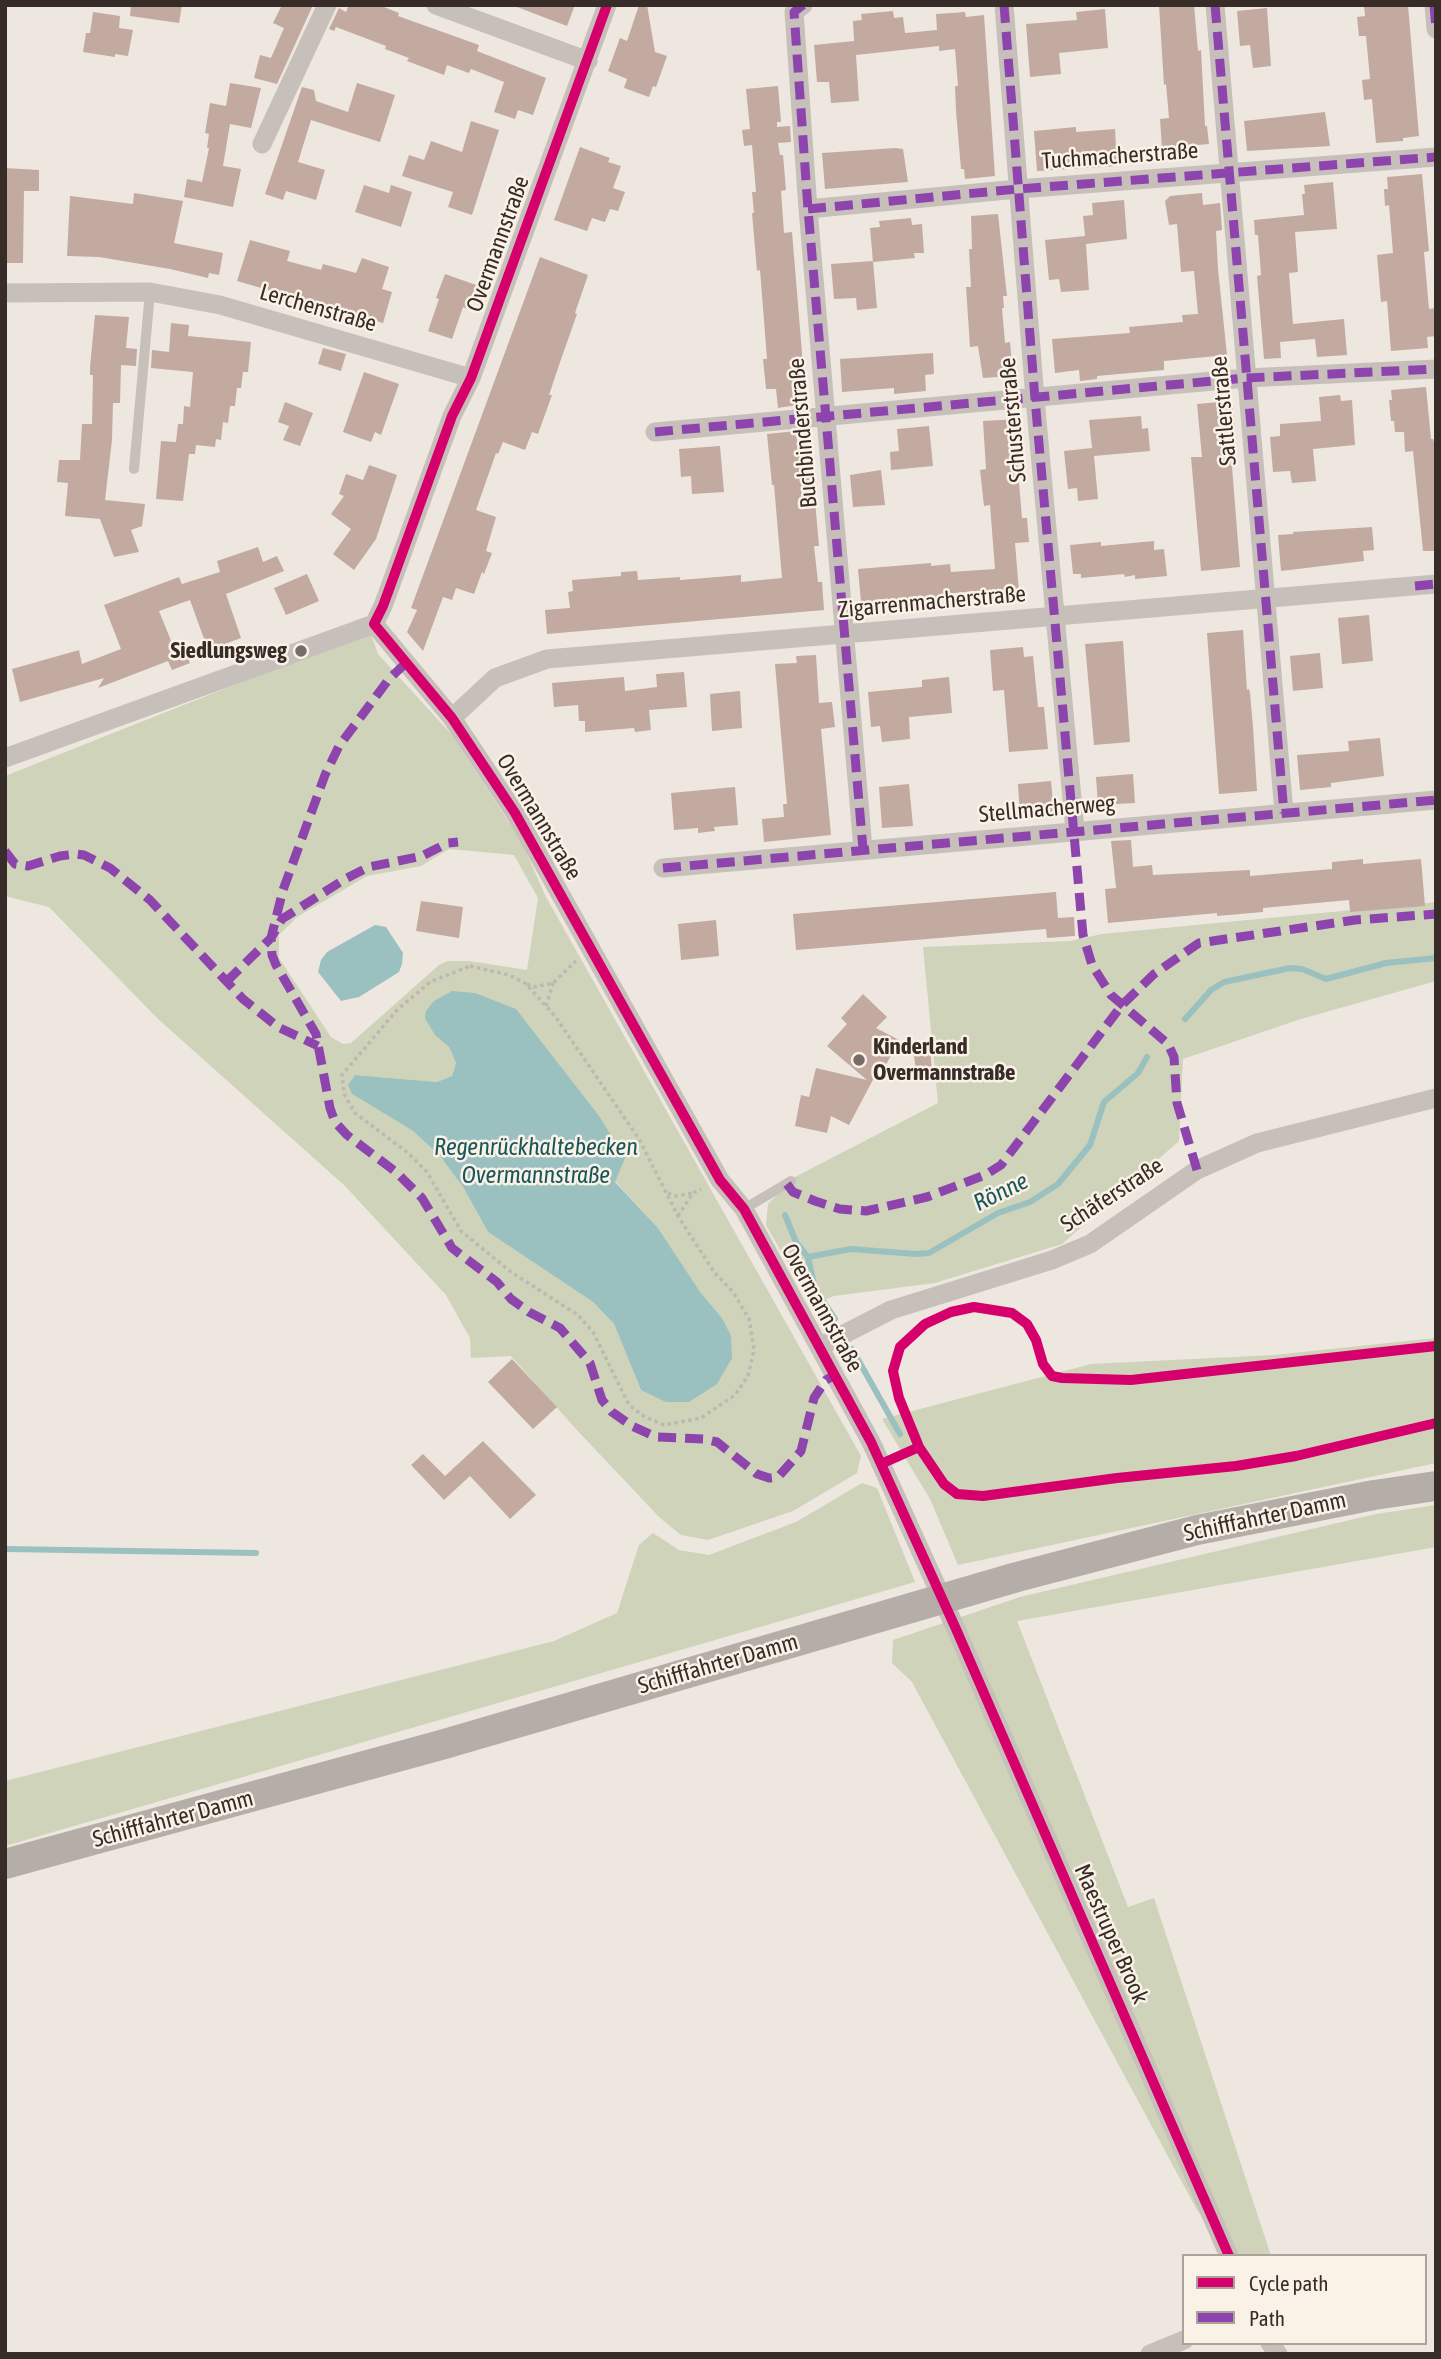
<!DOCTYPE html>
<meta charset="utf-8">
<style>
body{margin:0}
#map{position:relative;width:1441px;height:2359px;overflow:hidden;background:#ede7e0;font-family:"Asap Condensed",sans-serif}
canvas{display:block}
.frame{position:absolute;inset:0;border:7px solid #372c27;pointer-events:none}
.legend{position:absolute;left:1182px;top:2254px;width:245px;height:91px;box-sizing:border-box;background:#faf1e7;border:2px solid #aca29a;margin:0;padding:9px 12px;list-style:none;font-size:21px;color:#372c27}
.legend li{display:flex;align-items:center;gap:14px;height:35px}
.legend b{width:35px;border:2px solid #aca29a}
</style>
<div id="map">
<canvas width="1441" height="2359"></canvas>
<div class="frame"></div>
<ul class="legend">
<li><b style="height:9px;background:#d6006c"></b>Cycle path</li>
<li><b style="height:9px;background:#8e44ad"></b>Path</li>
</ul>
</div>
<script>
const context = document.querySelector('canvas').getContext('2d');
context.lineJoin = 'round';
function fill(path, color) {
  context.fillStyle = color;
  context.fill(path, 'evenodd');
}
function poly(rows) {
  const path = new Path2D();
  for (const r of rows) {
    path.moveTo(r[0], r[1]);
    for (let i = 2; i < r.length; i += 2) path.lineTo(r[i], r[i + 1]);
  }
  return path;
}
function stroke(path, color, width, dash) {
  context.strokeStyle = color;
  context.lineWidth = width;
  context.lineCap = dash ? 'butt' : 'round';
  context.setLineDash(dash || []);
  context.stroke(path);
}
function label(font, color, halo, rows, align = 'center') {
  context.font = font + ' "Asap Condensed",sans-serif';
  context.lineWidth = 5;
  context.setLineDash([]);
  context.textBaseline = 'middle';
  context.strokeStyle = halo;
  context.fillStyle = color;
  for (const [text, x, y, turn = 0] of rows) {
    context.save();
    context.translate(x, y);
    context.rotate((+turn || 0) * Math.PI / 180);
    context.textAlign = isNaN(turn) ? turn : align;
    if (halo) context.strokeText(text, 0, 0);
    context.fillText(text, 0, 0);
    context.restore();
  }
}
const green = poly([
 [370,631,378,654,452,735,521,841,546,897,861,1456,857,1473,793,1511,708,1540,681,1535,660,1518,575,1428,511,1356,471,1358,470,1338,446,1295,345,1186,157,1018,49,907,5,896,5,776],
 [449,849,514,855,538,898,527,970,469,961,448,961,439,965,351,1043,343,1044,331,1037,279,958,279,935,297,917,367,876,421,866],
 [435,1035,615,1181,658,1228,700,1293,722,1318,641,1390,614,1324,593,1302,488,1232,463,1187,440,1156,413,1131,352,1094,355,1075,437,1082,452,1076,456,1063,449,1047],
 [1436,902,1436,981,1301,1019,1183,1059,1179,1141,1062,1244,935,1283,834,1296,812,1305,766,1225,768,1204,793,1178,938,1103,923,947,1070,941,1102,934],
 [1436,1338,1436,1463,958,1565,930,1499,882,1419,1091,1364,1274,1355],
 [862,1483,877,1488,915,1582,5,1846,5,1781,554,1641,617,1613,639,1545,653,1533,679,1550,709,1555,796,1522],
 [1436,1505,1436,1547,1017,1621,1128,1907,1154,1898,1271,2256,1233,2256,1197,2210,912,1682,892,1663,893,1640,1020,1597,1376,1514]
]);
const water = poly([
 [375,925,386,927,403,953,402,964,399,972,359,997,341,1001,318,972,321,960,327,952],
 [452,991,475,993,516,1009,599,1116,625,1158,615,1182,658,1228,700,1292,722,1318,731,1336,732,1358,717,1384,689,1402,666,1402,641,1390,614,1324,593,1302,488,1232,463,1187,440,1156,413,1131,352,1094,348,1085,355,1075,437,1082,452,1076,456,1063,449,1047,435,1035,425,1018,426,1011,434,1001]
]);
const stream = poly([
 [1185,1019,1211,990,1224,982,1290,968,1302,969,1326,979,1386,963,1436,958],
 [785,1215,796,1242,808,1257,815,1289,835,1319],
 [808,1257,851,1249,916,1254,929,1253,998,1213,1030,1202,1058,1184,1090,1145,1104,1102,1138,1073,1147,1057],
 [852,1349,900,1434],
 [5,1549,256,1553]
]);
const building = poly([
 [131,5,182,5,179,23,130,16],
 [277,5,313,5,277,84,254,78,260,55,271,58,284,28,273,23,281,7],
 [349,5,379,5,399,13,398,16,479,45,477,51,546,78,533,115,518,110,515,119,494,112,504,82,471,69,469,73,447,65,444,75,407,61,409,58,385,49,386,46,336,27,334,31,329,29,339,8,346,12],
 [517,5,575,5,567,26,517,7],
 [639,5,647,5,655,52,667,56,656,87,653,86,649,97,624,88,627,79,608,71,620,38,627,41],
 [1159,5,1194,5,1198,51,1201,50,1205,126,1207,126,1209,144,1162,148,1160,119,1169,118,1166,84,1164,85],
 [1364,5,1408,5,1419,136,1403,138,1403,141,1376,143,1372,99,1364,100,1362,80,1370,79,1366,36,1359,36,1357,17,1365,16],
 [1267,8,1271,66,1253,68,1250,45,1240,46,1237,11],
 [1105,9,1108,48,1059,53,1061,74,1030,77,1026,24,1077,20,1076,12],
 [893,11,894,18,903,17,905,33,937,30,936,14,965,12,966,17,984,15,995,176,965,179,964,169,961,169,956,111,955,86,958,86,955,49,939,51,939,46,856,55,859,101,831,103,829,82,817,82,814,45,854,41,853,21,862,20,861,14],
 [93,12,120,16,119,28,133,30,128,56,115,54,115,57,83,52,86,33,90,33],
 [230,83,261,88,251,128,230,124,223,166,241,169,233,207,184,197,187,179,202,182,209,148,207,148,209,134,205,133,210,103,226,106],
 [357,83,395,95,380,142,311,120,298,162,325,170,316,200,286,191,283,200,265,194,302,87,314,90,316,101,348,112],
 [778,86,781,122,777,122,777,127,790,126,791,142,778,143,780,155,783,155,786,190,781,191,784,233,792,232,804,377,802,377,803,404,778,408,776,389,766,389,763,359,767,359,760,270,757,271,752,213,754,213,752,192,756,192,752,145,744,146,742,130,750,129,746,89],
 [1325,112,1330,146,1247,151,1244,121],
 [471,121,499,130,472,215,448,207,453,192,402,176,409,155,424,160,431,141,462,152],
 [1076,127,1076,132,1115,129,1117,166,1037,171,1034,131],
 [580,147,610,158,608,162,621,166,613,188,625,192,618,211,610,209,605,222,592,218,587,231,554,220],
 [895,148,903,149,908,182,825,189,822,153],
 [5,168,39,170,39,191,24,191,23,263,5,263],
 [1422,174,1429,251,1424,252,1429,309,1436,308,1436,336,1427,337,1428,348,1391,351,1387,301,1381,302,1377,255,1393,253,1389,205,1385,206,1384,189,1388,189,1387,177],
 [1333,182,1337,229,1295,232,1298,272,1289,273,1293,324,1344,319,1347,355,1317,357,1315,339,1280,342,1281,358,1264,359,1257,276,1261,275,1258,235,1255,235,1254,220,1304,215,1302,194,1305,194,1304,185],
 [364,185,389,193,391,185,412,192,401,227,355,212],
 [134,193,183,201,174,243,223,253,219,275,209,273,208,278,170,269,99,257,67,256,70,196,133,204],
 [1202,193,1203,205,1220,203,1222,230,1216,231,1218,269,1227,355,1164,361,1164,370,1097,376,1097,379,1080,381,1079,370,1055,373,1052,339,1130,333,1129,327,1183,322,1182,315,1198,314,1194,271,1181,272,1177,224,1169,225,1165,201,1170,196],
 [1124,200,1127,239,1086,244,1089,290,1061,292,1059,279,1049,280,1045,240,1085,236,1083,216,1093,215,1092,203],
 [998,214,1007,296,1003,296,1004,308,1002,308,1005,343,1010,342,1013,376,983,378,978,346,970,347,966,287,971,287,969,249,972,249,971,216],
 [911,218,912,225,922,224,924,253,914,253,915,258,873,262,870,228,880,227,879,221],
 [250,240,290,251,287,261,321,270,323,264,356,273,362,258,389,267,382,289,392,292,383,323,237,281],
 [540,257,588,275,575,313,577,314,558,368,549,395,552,395,538,434,532,432,525,450,503,442,498,454,496,453,476,510,496,517,486,551,492,553,484,574,482,572,474,594,456,588,452,600,443,597,423,651,407,632,417,610,411,608],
 [873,261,877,308,857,310,856,298,834,299,831,264],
 [445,274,476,285,467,309,463,307,452,339,428,331,439,299,436,298],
 [95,315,129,317,126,348,137,349,136,366,121,365,120,403,113,403,112,440,105,500,145,504,142,526,131,530,139,552,114,557,100,519,65,516,68,483,57,482,59,460,80,460,82,424,92,424,93,375,90,375,90,367],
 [171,323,189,325,188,336,251,342,248,372,243,372,241,388,237,388,235,406,230,406,228,423,223,422,221,440,216,439,215,447,196,445,195,454,189,454,183,501,156,499,161,441,176,442,178,424,183,424,184,406,190,407,193,372,151,368,152,350,169,352],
 [323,348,346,354,341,371,318,364],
 [933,353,934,374,925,375,926,391,894,394,894,388,842,392,840,359],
 [364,372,399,384,381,435,375,432,371,442,343,432],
 [1426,387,1431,439,1433,439,1436,448,1436,551,1423,551,1413,451,1405,452,1404,432,1395,432,1394,421,1391,421,1389,400,1392,400,1391,390],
 [1340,395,1341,401,1352,400,1355,445,1313,449,1316,481,1292,483,1290,471,1273,472,1270,437,1280,436,1280,424,1321,421,1319,397],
 [1232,401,1235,429,1229,429,1240,567,1201,571,1191,457,1202,457,1197,404],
 [285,402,313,413,300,446,283,440,289,426,278,422],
 [1141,416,1142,429,1148,428,1150,451,1094,456,1098,499,1078,501,1077,488,1068,489,1064,451,1092,448,1089,420],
 [1019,419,1021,447,1016,448,1022,518,1027,518,1029,542,1015,543,1019,591,981,595,980,591,942,594,942,600,902,603,903,610,874,612,873,601,861,602,858,569,931,563,931,566,950,564,951,572,995,569,990,505,984,506,980,470,986,469,983,421],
 [929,426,933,466,891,470,890,452,899,451,897,429],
 [796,431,797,441,806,440,811,501,815,501,819,546,814,546,818,582,822,582,824,610,547,634,545,610,570,608,568,592,573,591,572,580,621,576,621,572,637,571,638,580,680,577,680,580,741,575,741,582,782,578,774,485,772,485,767,434],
 [720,446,724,492,692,494,691,476,681,477,679,449],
 [369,465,397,475,376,539,354,570,333,554,351,529,331,514,344,496,339,494,346,474,363,480],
 [881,470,885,505,853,507,850,475],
 [1372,527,1374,550,1363,551,1364,561,1281,571,1278,535,1293,534,1293,532],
 [1154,541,1154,550,1164,549,1167,576,1135,579,1135,575,1125,577,1124,574,1081,578,1081,574,1073,574,1070,545,1101,542,1101,546],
 [258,547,263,562,277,556,284,571,226,594,241,638,208,650,190,600,159,611,174,648,182,645,190,663,172,670,168,661,98,688,104,678,20,702,12,669,79,650,82,664,121,649,104,605,179,577,182,584,220,572,217,561],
 [307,574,319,601,286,615,274,588],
 [1369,615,1373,661,1342,664,1338,618],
 [1243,630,1247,690,1249,689,1250,693,1253,727,1257,791,1219,794,1207,633],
 [1123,641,1130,742,1094,745,1085,644],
 [1023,647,1024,657,1033,656,1038,707,1044,707,1048,749,1009,752,1004,690,993,691,990,650],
 [1320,653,1323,688,1293,691,1290,656],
 [816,655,819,703,832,702,835,727,821,729,831,835,764,842,762,819,784,817,783,804,787,804,775,664,797,663,796,656],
 [684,672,687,707,649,710,651,730,635,732,634,728,585,732,585,721,579,721,578,705,554,707,552,683,624,677,625,691,657,687,656,674],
 [949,677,952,713,909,717,910,739,882,742,880,726,871,727,868,692,922,687,922,680],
 [740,691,742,728,712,731,710,694],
 [1380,738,1384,776,1331,783,1331,787,1300,790,1297,755,1349,751,1348,741],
 [1133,774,1135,803,1098,805,1096,777],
 [1051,781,1054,813,1020,816,1018,784],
 [909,784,913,826,882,828,879,787],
 [735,787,738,825,714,827,715,831,698,833,698,828,674,830,671,793],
 [1131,840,1133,867,1152,865,1153,875,1250,870,1250,876,1332,869,1332,862,1363,859,1363,864,1421,859,1425,906,1350,912,1349,900,1263,908,1263,912,1217,916,1217,913,1108,923,1105,889,1116,888,1111,841],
 [1056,892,1058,918,1074,917,1075,936,1047,938,1046,929,796,950,793,914],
 [421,901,463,907,459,938,416,931],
 [716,920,719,956,681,960,678,924],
 [863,994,887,1017,876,1028,899,1040,880,1076,876,1074,849,1125,831,1116,827,1133,795,1126,801,1095,809,1097,816,1068,867,1080,827,1046,847,1024,841,1018],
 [930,1043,932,1072,916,1073,913,1045],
 [512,1359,557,1407,533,1429,488,1382],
 [483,1441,536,1495,510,1519,470,1476,444,1500,411,1465,423,1454,445,1476]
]);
const path = poly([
 [470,966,509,975,525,983,555,1016,639,1139,678,1216,714,1272,733,1292,749,1319,754,1350,748,1376,735,1395,701,1418,664,1425,645,1417,629,1405,593,1332,578,1315,511,1272,461,1231,427,1172,408,1153,355,1113,344,1094,342,1075,397,1010,430,982,470,966],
 [527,984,534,987,553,983,576,961],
 [546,1006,553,983],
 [668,1193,675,1196,693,1193],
 [678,1216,693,1193,701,1189]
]);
const service = poly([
 [134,469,150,292],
 [744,1209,791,1181]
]);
const minor = poly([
 [436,5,588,61],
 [803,5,794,12,808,209,863,849],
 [1004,5,1035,399,1075,831],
 [1215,5,1284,813],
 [1434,5,1436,29],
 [262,144,327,5],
 [808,209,1018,189,1436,157],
 [5,293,150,292,220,305,471,378],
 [655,432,1246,378,1436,369],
 [374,624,452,718,515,813,720,1180,744,1209,871,1442,956,1629,1229,2256],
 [374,624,383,606,452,416,471,378,607,5],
 [452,718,495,678,547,659,1436,584],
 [5,758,374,624],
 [663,868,1436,800],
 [819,1347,891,1310,1052,1260,1090,1244,1197,1170,1257,1143,1436,1098],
 [1270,2343,1278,2354],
 [1150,2354,1184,2340]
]);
const primary = poly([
 [5,1864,441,1745,1017,1577,1197,1530,1374,1495,1436,1486]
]);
const quiet = poly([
 [803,5,794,12,808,209,863,849],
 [1004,5,1035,399,1083,935,1092,965,1111,995,1168,1044,1174,1057,1177,1103,1197,1170],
 [1215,5,1284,813],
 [1434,5,1436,29],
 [808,209,1018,189,1436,157],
 [655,432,1246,378,1436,369],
 [1415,586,1436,584],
 [406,663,389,679,339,746,325,775,283,890,271,938,272,955,276,965,316,1034,330,1108,335,1122,347,1135,396,1172,422,1198,452,1248,497,1282,511,1299,529,1312,560,1328,590,1363,602,1400,612,1412,632,1426,656,1437,704,1439,717,1442,757,1474,769,1478,778,1477,801,1451,814,1398,826,1380,835,1375],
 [5,851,15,864,28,866,60,856,76,854,84,855,110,868,150,900,243,999,278,1027,318,1046],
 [663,868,1436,800],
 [226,982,271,938,282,919,345,879,369,867,422,856,448,843,458,842],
 [787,1184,793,1192,815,1201,840,1209,866,1211,927,1197,985,1175,1001,1165,1122,1005,1154,974,1199,943,1355,920,1436,914]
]);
const cycleway = poly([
 [607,5,471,378,452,416,383,606,374,624,452,718,515,813,720,1180,744,1209,871,1442,956,1629,1229,2256],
 [919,1447,944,1484,957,1494,983,1496,1117,1478,1236,1466,1296,1456,1436,1423],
 [881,1464,919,1447,899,1398,893,1371,900,1347,925,1324,951,1312,974,1307,1012,1313,1027,1324,1036,1340,1043,1364,1052,1376,1062,1378,1131,1380,1436,1346]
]);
const markers = [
 [301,651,7,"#776d68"],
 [859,1060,7,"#776d68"]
];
const streetNames = [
 ["Tuchmacherstraße",1120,156,-4],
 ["Overmannstraße",498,244,-70],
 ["Lerchenstraße",318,308,16],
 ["Sattlerstraße",1224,411,-95],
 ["Schusterstraße",1013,420,-95],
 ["Buchbinderstraße",803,433,-95],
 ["Zigarrenmacherstraße",932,602,-5],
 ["Stellmacherweg",1047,809,-5],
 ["Overmannstraße",539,817,59],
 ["Schäferstraße",1112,1195,-33],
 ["Overmannstraße",822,1308,61],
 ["Schifffahrter Damm",1265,1517,-12],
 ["Schifffahrter Damm",718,1664,-16],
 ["Schifffahrter Damm",173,1819,-15],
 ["Maestruper Brook",1111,1934,66]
];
const poiNames = [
 ["Siedlungsweg",287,651],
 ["Kinderland",873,1047,"left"],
 ["Overmannstraße",873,1073,"left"]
];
const waterNames = [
 ["Regenrückhaltebecken",536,1147],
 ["Overmannstraße",536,1175],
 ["Rönne",1001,1192,-26]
];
fill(green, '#ced3b9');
fill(water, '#9bc0c0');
stroke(stream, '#9bc0c0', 6);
fill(building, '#c2aaa1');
stroke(path, '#bfb8b2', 3.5, [3.5, 3.5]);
stroke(service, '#c7bfb9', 10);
stroke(minor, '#c7bfb9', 19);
stroke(primary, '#b5ada8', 30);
stroke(quiet, '#8e44ad', 9, [18, 9]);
stroke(cycleway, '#d6006c', 10);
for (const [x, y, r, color] of markers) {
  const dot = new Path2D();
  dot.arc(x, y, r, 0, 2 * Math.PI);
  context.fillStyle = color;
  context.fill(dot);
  stroke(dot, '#faf1e7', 2.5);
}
label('23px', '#372c27', '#faf1e7', streetNames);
label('bold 23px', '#372c27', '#faf1e7', poiNames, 'right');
label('italic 24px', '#1a575b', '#faf1e7', waterNames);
</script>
